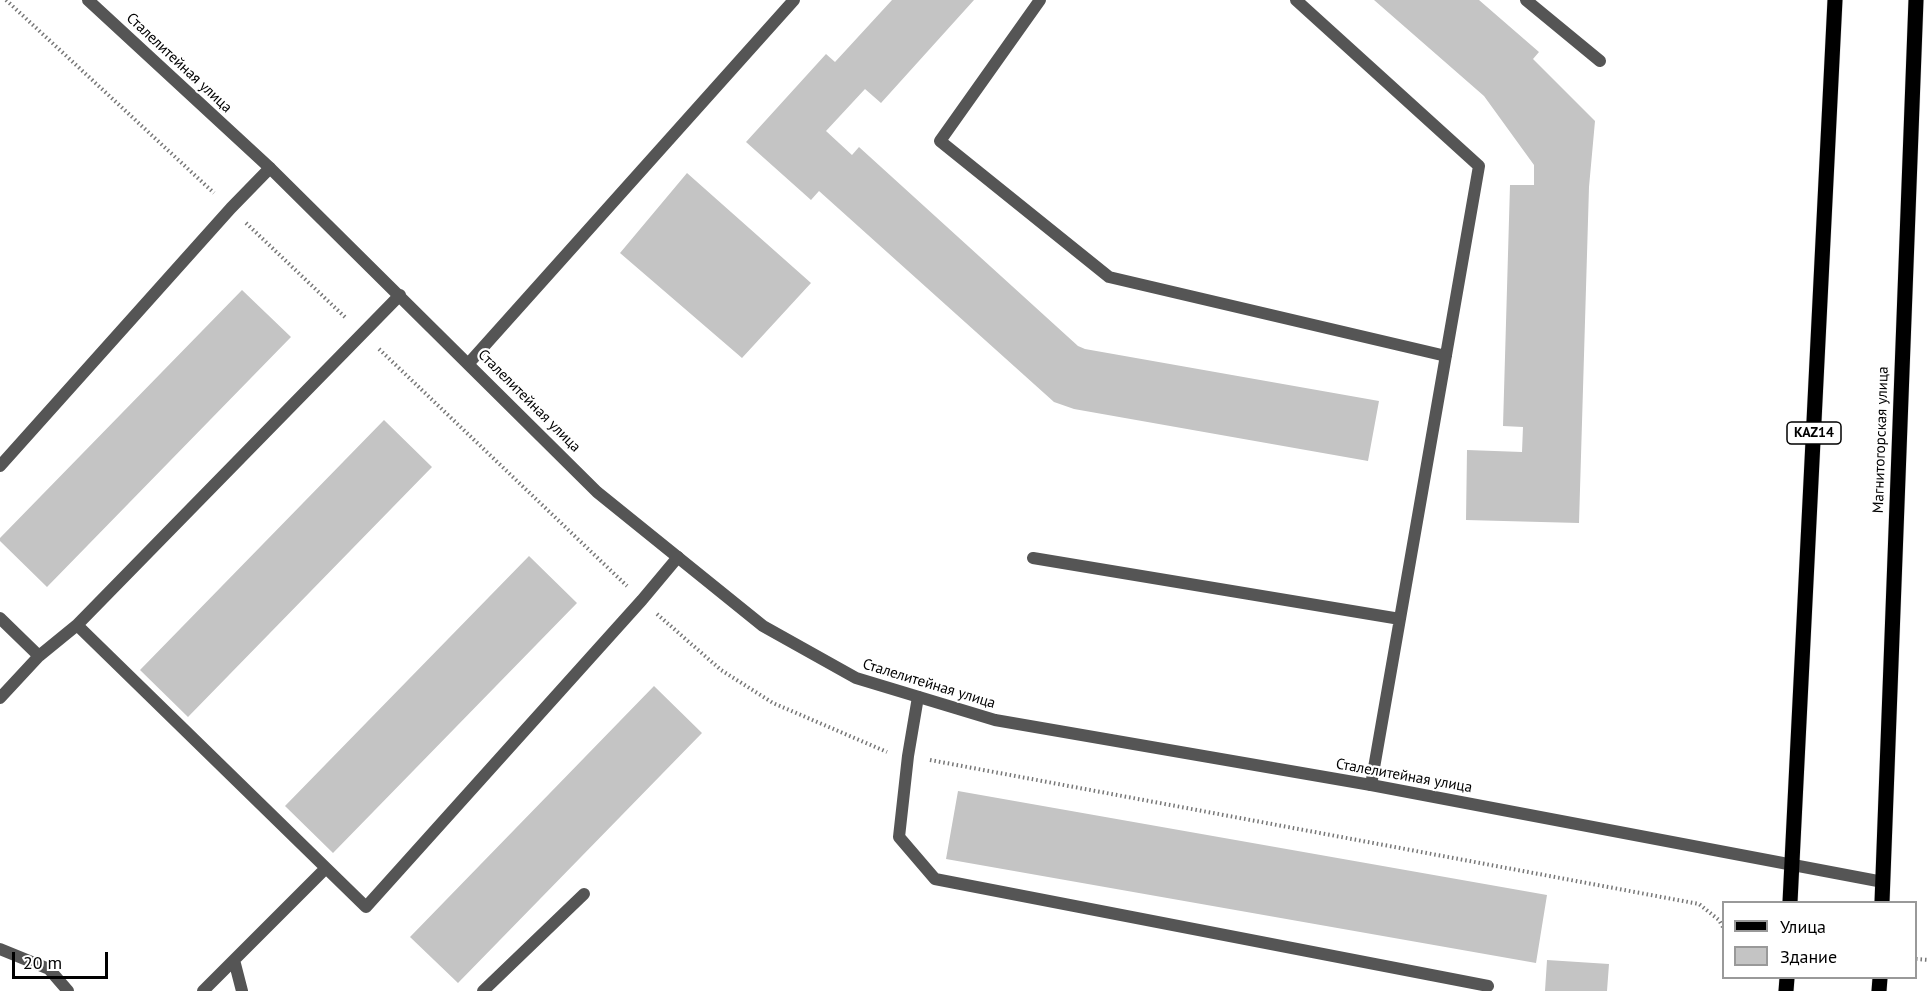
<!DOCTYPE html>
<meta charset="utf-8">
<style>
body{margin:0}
#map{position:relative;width:1929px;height:991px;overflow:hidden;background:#fff;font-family:"PT Sans",sans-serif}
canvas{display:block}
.legend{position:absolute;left:1722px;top:901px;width:195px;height:78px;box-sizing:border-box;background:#fff;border:2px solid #999;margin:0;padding:8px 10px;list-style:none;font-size:18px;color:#000}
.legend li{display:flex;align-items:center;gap:12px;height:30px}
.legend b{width:30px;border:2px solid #999}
.scale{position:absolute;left:12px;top:952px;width:96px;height:27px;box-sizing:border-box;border:3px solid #000;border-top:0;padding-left:8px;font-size:18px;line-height:21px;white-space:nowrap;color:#000;-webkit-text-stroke:4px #fff;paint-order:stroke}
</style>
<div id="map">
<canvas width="1929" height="991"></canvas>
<ul class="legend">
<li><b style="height:8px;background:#000"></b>Улица</li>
<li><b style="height:16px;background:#c4c4c4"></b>Здание</li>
</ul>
<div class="scale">20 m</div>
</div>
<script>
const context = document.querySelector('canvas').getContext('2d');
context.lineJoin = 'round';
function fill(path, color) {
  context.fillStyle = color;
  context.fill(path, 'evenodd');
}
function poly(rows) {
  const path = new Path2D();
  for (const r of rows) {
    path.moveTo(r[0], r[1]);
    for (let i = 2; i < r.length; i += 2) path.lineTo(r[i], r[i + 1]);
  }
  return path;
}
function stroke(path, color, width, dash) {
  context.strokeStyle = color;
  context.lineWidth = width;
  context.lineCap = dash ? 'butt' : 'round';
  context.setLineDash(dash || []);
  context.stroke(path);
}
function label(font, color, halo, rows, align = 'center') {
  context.font = font + ' "PT Sans",sans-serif';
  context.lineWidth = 4.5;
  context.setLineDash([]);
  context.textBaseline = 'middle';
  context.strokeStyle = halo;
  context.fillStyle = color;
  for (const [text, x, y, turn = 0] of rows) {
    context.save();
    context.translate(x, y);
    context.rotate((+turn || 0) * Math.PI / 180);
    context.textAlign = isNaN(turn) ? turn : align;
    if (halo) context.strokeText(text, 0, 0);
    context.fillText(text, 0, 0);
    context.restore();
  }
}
const building = poly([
 [892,0,974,0,881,103,865,89,826,131,852,155,859,147,1078,346,1085,349,1379,401,1368,461,1074,409,1054,402,819,191,811,200,746,142,826,54,835,62],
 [1374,0,1479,0,1539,52,1533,59,1595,121,1589,187,1579,523,1466,520,1467,450,1522,452,1523,427,1503,426,1510,185,1534,185,1534,165,1484,96],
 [687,173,811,283,742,358,620,253],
 [242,290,291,337,47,587,0,541,0,538],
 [384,420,432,467,188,717,140,670],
 [529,556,577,603,333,853,285,806],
 [654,686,702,733,458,983,410,937],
 [958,791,1547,895,1536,963,946,859],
 [1547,960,1609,964,1607,991,1545,991]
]);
const path = poly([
 [6,0,214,193],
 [246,223,347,319],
 [379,349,627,586],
 [657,614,721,670,773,703,887,752],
 [930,760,1699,904,1719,920,1724,929],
 [1916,959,1929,960]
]);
const service = poly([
 [1040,0,940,141,1109,277,1446,356],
 [1296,0,1479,166,1371,785],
 [1526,0,1600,61],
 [469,363,794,0],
 [1033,558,1400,619],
 [0,618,39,656,0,698],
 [77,625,366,907,642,600,678,557],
 [39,656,77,625,400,295],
 [918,697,908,756,899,837,935,879,1488,986],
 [234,960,242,991],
 [203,991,326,868],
 [483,991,584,894]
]);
const minor = poly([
 [0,466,231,208,270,168],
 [0,949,49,969,68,991]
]);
const tertiary = poly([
 [88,0,270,168,597,492,763,626,856,678,995,720,1371,785,1883,882]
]);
const primary = poly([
 [1790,902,1835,0],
 [1882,902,1916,0],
 [1786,991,1787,978],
 [1879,991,1880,978]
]);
const shields = [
 [1814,433,54]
];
const shieldNames = [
 ["KAZ14",1814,433]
];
const streetNames = [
 ["Сталелитейная улица",179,63,43],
 ["Сталелитейная улица",529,401,45],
 ["Магнитогорская улица",1881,440,-88],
 ["Сталелитейная улица",929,684,17],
 ["Сталелитейная улица",1404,776,10]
];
fill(building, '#c4c4c4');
stroke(primary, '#dbdbdb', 16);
stroke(path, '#777', 4, [1.5, 3]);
stroke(service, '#555', 12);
stroke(minor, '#555', 12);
stroke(tertiary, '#555', 12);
stroke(primary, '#000', 15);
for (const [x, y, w] of shields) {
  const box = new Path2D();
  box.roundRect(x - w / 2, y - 11, w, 22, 4.5);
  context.fillStyle = '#fff';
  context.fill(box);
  stroke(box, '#000', 1.5);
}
label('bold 14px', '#000', null, shieldNames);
label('15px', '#000', '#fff', streetNames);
</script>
